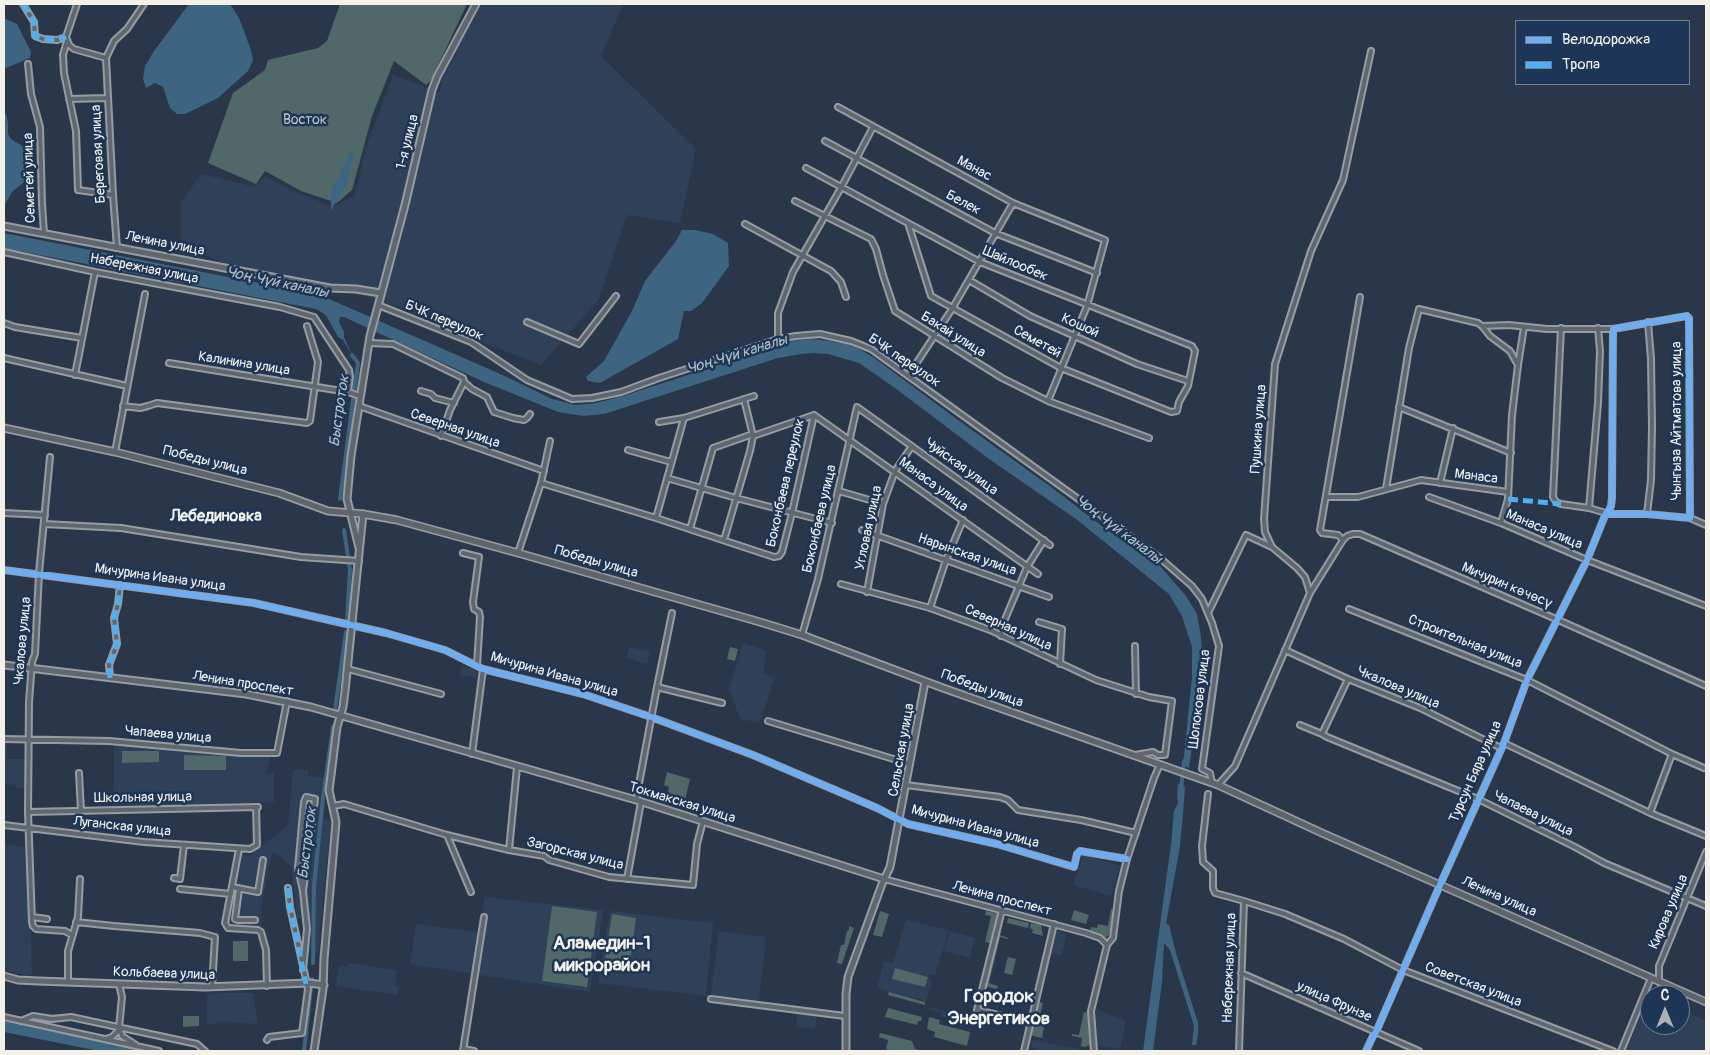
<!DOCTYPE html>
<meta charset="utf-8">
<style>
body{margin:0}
#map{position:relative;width:1710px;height:1055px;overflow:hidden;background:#2a374a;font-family:Pangolin,sans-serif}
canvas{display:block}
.frame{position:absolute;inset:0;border:5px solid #f4f1e8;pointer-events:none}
.legend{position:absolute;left:1515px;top:20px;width:175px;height:65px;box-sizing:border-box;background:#1d3557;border:1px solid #738091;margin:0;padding:6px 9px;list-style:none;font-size:15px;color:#f4f1e8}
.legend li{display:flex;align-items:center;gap:10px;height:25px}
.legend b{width:25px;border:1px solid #738091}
.north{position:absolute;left:1640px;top:985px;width:50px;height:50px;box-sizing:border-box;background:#1d3557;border:1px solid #738091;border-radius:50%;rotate:0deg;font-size:14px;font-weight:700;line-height:20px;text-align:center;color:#f4f1e8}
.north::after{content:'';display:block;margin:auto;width:18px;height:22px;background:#adb0b1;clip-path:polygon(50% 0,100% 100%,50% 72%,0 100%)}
</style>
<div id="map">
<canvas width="1710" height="1055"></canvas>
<div class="frame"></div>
<ul class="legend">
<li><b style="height:6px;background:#6dadf4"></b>Велодорожка</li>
<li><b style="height:6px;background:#4cb0f7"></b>Тропа</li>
</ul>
<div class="north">С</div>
</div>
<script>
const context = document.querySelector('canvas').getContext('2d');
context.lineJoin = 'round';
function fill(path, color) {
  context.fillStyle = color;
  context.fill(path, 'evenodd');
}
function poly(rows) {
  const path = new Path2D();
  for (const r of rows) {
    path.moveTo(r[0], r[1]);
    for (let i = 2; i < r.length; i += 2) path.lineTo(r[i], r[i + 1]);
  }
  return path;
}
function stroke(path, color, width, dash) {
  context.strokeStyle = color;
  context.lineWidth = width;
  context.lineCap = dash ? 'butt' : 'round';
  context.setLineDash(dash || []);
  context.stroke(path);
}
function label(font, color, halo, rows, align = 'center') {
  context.font = font + ' Pangolin,sans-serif';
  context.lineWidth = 5;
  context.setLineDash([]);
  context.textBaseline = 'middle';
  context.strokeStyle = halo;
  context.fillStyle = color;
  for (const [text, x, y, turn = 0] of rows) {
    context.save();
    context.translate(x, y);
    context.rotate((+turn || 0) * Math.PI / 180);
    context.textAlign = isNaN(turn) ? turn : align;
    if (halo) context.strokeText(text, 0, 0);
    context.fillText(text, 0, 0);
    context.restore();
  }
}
const built = poly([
 [481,4,623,4,601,56,696,149,680,223,627,215,599,299,541,365,497,348,394,305,330,286,223,264,181,241,181,203,201,174,255,187,266,176,289,189,333,207,355,195,366,148,393,75,440,93,442,79],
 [743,643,767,651,763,673,774,678,760,723,740,719,729,689],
 [629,647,650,652,647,664,626,658],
 [461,667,477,669,476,678,468,675,467,677,460,676],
 [4,741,7,741,7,759,25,759,24,788,16,788,16,785,4,784],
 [114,745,271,756,266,774,274,773,274,802,228,804,113,805],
 [293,770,308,770,308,776,324,778,314,874,312,923,297,918,292,871,291,866,274,852,272,853,261,909,261,927,231,926,228,923,241,854,251,856,256,848,261,847,288,825],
 [323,819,331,820,318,952,315,953,315,888],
 [4,844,28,847,32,975,19,974,4,970],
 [1083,855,1120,866,1111,896,1073,885],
 [485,897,603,910,590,992,410,964,416,924,479,932],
 [610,911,713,923,706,996,598,983],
 [906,920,949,930,935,975,929,974,928,979,932,980,926,1001,877,988,884,961,893,963],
 [719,931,766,937,759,1001,711,996],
 [950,931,975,938,969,958,944,951],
 [1057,931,1067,934,1061,956,1050,953],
 [348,963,397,970,395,986,399,987,398,995,336,986,339,966,347,967],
 [219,993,253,993,258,1024,220,1021,215,1024,207,1024,207,995],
 [1649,997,1650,1025,1680,1025,1680,1010,1706,1021,1706,1051,1626,1051],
 [929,1007,945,1011,945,1014,968,1020,967,1023,941,1016,942,1013,929,1009],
 [1096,1009,1126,1021,1120,1049,1097,1046],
 [797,1012,817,1014,815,1029,796,1027],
 [1033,1040,1088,1051,1038,1051,1038,1049,1031,1048]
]);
const green = poly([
 [340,4,467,4,431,80,426,85,394,61,372,116,352,190,337,203,301,191,265,171,256,184,208,163,233,93,265,70,268,60,318,48,327,41],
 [730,647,738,649,735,661,727,659],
 [122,751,159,751,159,762,122,763],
 [184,755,226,756,226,770,184,770],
 [667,772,690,779,684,805,666,800,669,787,664,785],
 [552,906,597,912,587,987,542,981],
 [1111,909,1114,910,1109,935,1104,939,1090,933,1091,927,1097,928,1098,924,1108,926],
 [1074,910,1089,915,1086,924,1071,920],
 [880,911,889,914,882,937,873,935],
 [986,911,1000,914,993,944,985,942,991,916,985,915],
 [612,914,636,918,629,971,604,967],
 [1008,918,1029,923,1028,928,1007,923],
 [1031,923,1041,925,1043,936,1032,933,1033,930,1030,928],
 [849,926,854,928,842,964,837,963,841,945,844,945,847,931,849,930],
 [997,934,1008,938,1008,939,1000,937,989,983,998,986,997,989,984,986],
 [233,941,248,941,248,961,233,961],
 [1008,957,1016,959,1012,975,1004,973],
 [895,968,928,977,925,987,892,979],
 [889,992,925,1002,925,1005,888,995],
 [1037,1001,1043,1003,1038,1024,1044,1026,1042,1038,1029,1035],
 [888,1008,922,1017,921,1021,918,1021,917,1025,885,1017],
 [1084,1012,1090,1013,1092,1044,1085,1047,1081,1046,1082,1038,1072,1036,1072,1034,1079,1035],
 [183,1016,199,1016,199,1026,183,1027],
 [929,1017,940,1020,939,1024,970,1032,967,1046,934,1037,935,1032,927,1029],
 [880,1033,912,1041,915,1049,924,1051,894,1051,886,1049,888,1040,879,1037]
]);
const water = poly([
 [189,4,230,4,239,18,251,50,253,60,248,71,218,98,185,114,177,114,170,108,163,87,155,83,146,88,143,79,145,66,154,51],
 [4,18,17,24,31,52,30,58,6,68,4,67],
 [4,114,6,114,8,123,8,134,11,139,32,152,34,161,31,169,33,174,32,181,23,183,12,192,4,206],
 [349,152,353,152,353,156,347,185,341,192,339,198,331,210,331,197,333,186,341,173],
 [682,230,695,230,713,234,728,243,729,266,702,303,691,311,684,311,678,339,600,383,588,381,586,377,604,361,632,311,645,281,676,241],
 [4,233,320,295,507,377,552,399,576,405,596,403,623,396,793,341,813,339,830,341,847,344,859,349,873,357,958,420,1051,487,1103,527,1160,566,1186,596,1197,614,1201,637,1202,659,1199,698,1189,768,1183,765,1192,677,1192,647,1182,616,1169,594,1076,519,989,459,895,388,859,363,828,354,814,353,801,354,778,358,604,414,583,416,558,412,484,382,344,317,340,317,339,322,344,332,344,337,353,357,343,340,338,337,327,317,323,313,316,309,4,248],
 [1178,783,1185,787,1184,802,1180,846,1166,924,1169,925,1176,953,1198,1023,1198,1034,1196,1045,1192,1045,1194,1026,1170,950,1164,943,1162,982,1153,1051,1143,1051,1171,844,1174,811,1178,803,1177,797],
 [4,1021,117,1045,143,1051,99,1051,4,1032]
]);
const canal = poly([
 [340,499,358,363,352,355],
 [344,530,350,570,347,620],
 [335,710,346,632],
 [1181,789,1184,761],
 [313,963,314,886,323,798,333,727],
 [304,1051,312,979]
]);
const street = poly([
 [23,4,34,22,35,36,43,39,57,40,66,37],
 [77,4,66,37,69,45,74,49,106,58],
 [67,41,63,55,64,73,76,131,78,190,113,195],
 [28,64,31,94,40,127,42,204,44,233],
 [69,99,107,98],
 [838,107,1013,203,1105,240,1087,306,1048,401],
 [825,141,995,233,1097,273],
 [806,168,980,262,1192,346,1195,351,1188,386,1179,402,1177,411,1171,412,1061,368,931,296,908,223],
 [795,201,871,239,876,249,883,275,895,311,1002,378,1048,401,1149,438],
 [745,224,831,271,841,282,846,297],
 [117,248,113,195,106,58,114,41,127,29,144,4],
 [4,252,95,272,280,307,314,317,349,370,350,377,348,392],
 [969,280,1030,316,1137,364,1188,381],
 [378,305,471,342,527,380,572,399,592,398,621,392,659,378,778,339,796,336,820,334,851,341,871,349,1160,558,1192,586,1202,599,1212,623,1219,646,1202,769,1210,773,1212,783],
 [527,322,579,344,616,296],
 [4,323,15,327,82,338],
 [1482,326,1509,325,1547,329,1613,329],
 [1561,328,1553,497,1556,502,1561,504,1589,508,1606,513],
 [778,339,778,313,793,272,842,186,873,127],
 [369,343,393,344,463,378,464,382,450,410,441,436],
 [4,358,127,386],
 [169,363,348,392,360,396],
 [1518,365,1524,327],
 [75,375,95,272],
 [908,376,952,309,1013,203],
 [464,382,472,389,487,397,494,412,513,418,524,420,527,418,530,414],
 [421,391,431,394,435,398,454,403],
 [744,399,753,436,814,415],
 [123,406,140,408,148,406,157,403,307,423,310,421,318,362,307,326],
 [359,406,544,471],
 [1399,407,1511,453],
 [814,415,1038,574],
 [659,422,684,418,754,396],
 [628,450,671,462],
 [115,452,145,294],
 [50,457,39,573,35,654,32,662,29,702,28,812,32,922,33,926,36,929,65,931,72,935],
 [667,478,736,498,832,523],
 [541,483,656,518,774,557,779,556,782,552,792,513,814,415],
 [1440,483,1453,428],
 [1386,489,1409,348,1419,309,1478,323,1482,326,1490,336,1510,351,1518,365,1512,415,1508,499],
 [839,491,883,504],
 [1326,497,1358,497,1421,480,1508,492,1508,499,1501,523],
 [1429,497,1501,523,1587,560,1706,606],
 [1589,508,1598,403,1600,351,1598,328],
 [4,513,45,515],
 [1647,514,1651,480,1652,427,1651,359,1648,322],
 [656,518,684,418],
 [1690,518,1706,525],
 [44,524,121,528,301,557,359,561],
 [690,529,713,448,750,435,753,436,750,451,724,540],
 [862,530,1049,597],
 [1343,540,1338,535,1322,533,1320,530,1360,297],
 [463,553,479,557,473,602,474,609,479,612,480,617,477,665],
 [518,553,541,483,550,441],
 [4,570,254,603,386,633,445,650,483,669,583,694,651,717,753,755,877,808,908,824,997,844,1074,867,1077,854,1080,851,1127,859],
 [841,584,930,608,990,630,1096,680,1149,697,1172,701,1165,755,1158,755,1153,752,1135,755],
 [867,592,883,504,895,471,912,446],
 [1310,593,1305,577,1297,568,1272,547,1265,532,1264,519,1275,364,1311,251,1343,180,1371,51],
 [930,608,946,560,963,520],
 [1349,609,1527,680,1672,754,1704,768],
 [1208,613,1246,535,1272,547],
 [1039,622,1062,629,1060,664],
 [802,635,818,579,857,407,1050,545],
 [1001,636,1003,624,1027,567,1044,540],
 [1135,646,1136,694],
 [1285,650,1348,679,1420,708,1501,748],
 [348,669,441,694],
 [110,678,109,665,117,644,114,618,118,604,120,585],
 [1348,679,1322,734,1327,737,1478,799,1575,847,1604,863,1706,906],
 [657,687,722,703],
 [768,721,910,764],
 [1300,725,1322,734],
 [4,739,109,741,241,753,277,753,287,701],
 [1504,743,1650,813,1706,836],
 [472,754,483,669],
 [79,773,81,811],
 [906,785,1000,797,1008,800,1018,810,1081,820,1136,833],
 [1218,785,1235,766,1310,593,1343,540,1347,536,1353,534,1360,534,1556,619,1706,686],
 [1208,794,1202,846,1203,862,1213,871,1213,888,1215,893,1244,901,1239,1051],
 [636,800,657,687,672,613],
 [333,806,344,804,447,835,509,850,544,856,549,860,609,877,693,885,697,844,703,821],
 [28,812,258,807],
 [1650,813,1672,754],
 [4,825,144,842,250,849,257,845,256,807],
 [447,835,471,892],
 [239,849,225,923,228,928,258,930,261,932,266,950,267,986],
 [509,850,517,767],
 [174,878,180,879,184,845],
 [627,879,641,802],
 [884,879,1086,933,1100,938,1107,945,1113,938,1119,891,1127,859,1154,778,1160,764],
 [232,887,258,892,263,860],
 [180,889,231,894],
 [239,889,235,919,237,920,255,920],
 [1244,901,1285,914,1344,939,1403,970,1613,1051],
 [1002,910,977,1010,1031,1023],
 [32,917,47,919],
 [76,922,114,926,200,933,215,937,212,987],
 [303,970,307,929,303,891,298,868,304,802,306,797,315,799,303,891],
 [1241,973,1419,1051],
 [68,982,68,951,78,917,80,879],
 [1659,982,1659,966,1706,852],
 [711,999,845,1016],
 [4,1017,159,1051],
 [21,1021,33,1016,52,1019,71,1017,197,1044,205,1051],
 [120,1030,122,1036,136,1045],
 [106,1039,112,1037,118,1031,119,1028,122,997,119,984],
 [267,1040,269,1037,302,1033,308,989,290,907,288,888],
 [464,1049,474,1051],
 [463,1051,484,917],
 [1024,1051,1054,924],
 [1094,1051,1091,1011,1107,945],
 [1366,1051,1373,1036,1376,1032,1440,885,1504,743,1527,680,1587,560,1606,513,1608,514,1611,506,1612,498,1613,329,1687,316,1689,318,1690,518,1647,514,1608,514],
 [1621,1051,1651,978]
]);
const secondary = poly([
 [4,226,330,288,356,289,381,293],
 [359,548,347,499,351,456,370,336,405,205,432,90,437,77,476,4],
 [4,665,246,694,311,707,636,800,884,879],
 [4,976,18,980,38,981,205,987,309,983,324,985],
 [314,1051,323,989,324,959,336,822,329,790,330,783,337,727,343,707,345,691,363,514],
 [846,1051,846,994,848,977,882,884,890,867,925,682]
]);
const primary = poly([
 [4,428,115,452,279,493,328,511,363,514,397,520,518,553,760,622,802,635,943,688,1218,785,1322,833,1706,1002]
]);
const quiet = poly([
 [23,4,34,22,35,36,43,39,57,40,66,37],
 [1508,499,1561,504],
 [110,678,109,665,117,644,114,618,118,604,120,585],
 [288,888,290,907,306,984]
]);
const cycleway = poly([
 [4,570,254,603,386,633,445,650,483,669,583,694,651,717,753,755,877,808,908,824,997,844,1074,867,1077,854,1080,851,1127,859],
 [1366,1051,1373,1036,1376,1032,1440,885,1504,743,1527,680,1587,560,1606,513,1608,514,1611,506,1612,498,1613,329,1687,316,1689,318,1690,518,1647,514,1608,514]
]);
const parkNames = [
 ["Восток",305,120]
];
const streetNames = [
 ["1-я улица",408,142,-76],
 ["Береговая улица",99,154,-93],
 ["Манас",974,169,28],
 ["Семетей улица",30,178,-92],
 ["Белек",963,203,28],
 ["Ленина улица",165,244,11],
 ["Шайлообек",1015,264,23],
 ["Набережная улица",144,269,11],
 ["БЧК переулок",444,321,23],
 ["Кошой",1080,326,24],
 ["Бакай улица",953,335,32],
 ["Семетей",1037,342,29],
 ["БЧК переулок",904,361,34],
 ["Калинина улица",244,364,9],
 ["Чынгыза Айтматова улица",1677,421,-90],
 ["Северная улица",455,429,19],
 ["Пушкина улица",1259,429,-86],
 ["Победы улица",205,461,14],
 ["Чуйская улица",961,467,36],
 ["Манаса",1476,477,7],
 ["Боконбаева переулок",786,483,-77],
 ["Манаса улица",933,485,36],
 ["Боконбаева улица",820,519,-77],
 ["Угловая улица",869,528,-78],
 ["Манаса улица",1544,530,23],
 ["Нарынская улица",967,555,19],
 ["Победы улица",596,562,16],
 ["Мичурина Ивана улица",160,578,8],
 ["Мичурин көчөсү",1507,586,23],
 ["Северная улица",1008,628,24],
 ["Чкалова улица",23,641,-85],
 ["Строительная улица",1465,642,22],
 ["Мичурина Ивана улица",554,675,16],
 ["Ленина проспект",243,684,9],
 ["Чкалова улица",1398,688,23],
 ["Победы улица",982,689,20],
 ["Шопокова улица",1200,699,-83],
 ["Чапаева улица",168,735,5],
 ["Сельская улица",902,750,-80],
 ["Турсун Бяра улица",1476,772,-66],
 ["Школьная улица",143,798,-1],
 ["Токмакская улица",682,803,17],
 ["Чапаева улица",1533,814,26],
 ["Луганская улица",122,827,6],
 ["Мичурина Ивана улица",975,827,15],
 ["Загорская улица",575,854,14],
 ["Ленина улица",1499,897,24],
 ["Ленина проспект",1002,899,15],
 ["Кирова улица",1669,912,-67],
 ["Набережная улица",1230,968,-88],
 ["Кольбаева улица",164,974,2],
 ["Советская улица",1473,985,21],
 ["улица Фрунзе",1334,1002,24]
];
const waterNames = [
 ["Чоң Чүй каналы",277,283,12],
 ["Чоң Чүй каналы",737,355,-17],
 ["Быстроток",340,411,-82],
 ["Чоң Чүй каналы",1118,530,37],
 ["Быстроток",308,843,-83]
];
const quarterNames = [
 ["Лебединовка",216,517]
];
const districtNames = [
 ["Аламедин-1",602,944],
 ["микрорайон",602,966],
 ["Городок",999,997],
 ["Энергетиков",999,1019]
];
fill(built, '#2e4159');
fill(green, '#506867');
fill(water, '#3d6481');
stroke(canal, '#3d6481', 4);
stroke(street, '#979ca3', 8);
stroke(secondary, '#979ca3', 9);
stroke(primary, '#979ca3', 9);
stroke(street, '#60666e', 4);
stroke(secondary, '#60666e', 5);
stroke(primary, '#5e646a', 5.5);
stroke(quiet, '#4cb0f7', 5, [10, 5]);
stroke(cycleway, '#6dadf4', 6);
label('14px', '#bdc4bd', '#1d3557', parkNames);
label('14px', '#f4f1e8', '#1d3557', streetNames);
label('italic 15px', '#b5c1c6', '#1d3557', waterNames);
label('bold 16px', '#f4f1e8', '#1d3557', quarterNames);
label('bold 19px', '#f4f1e8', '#1d3557', districtNames);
</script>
